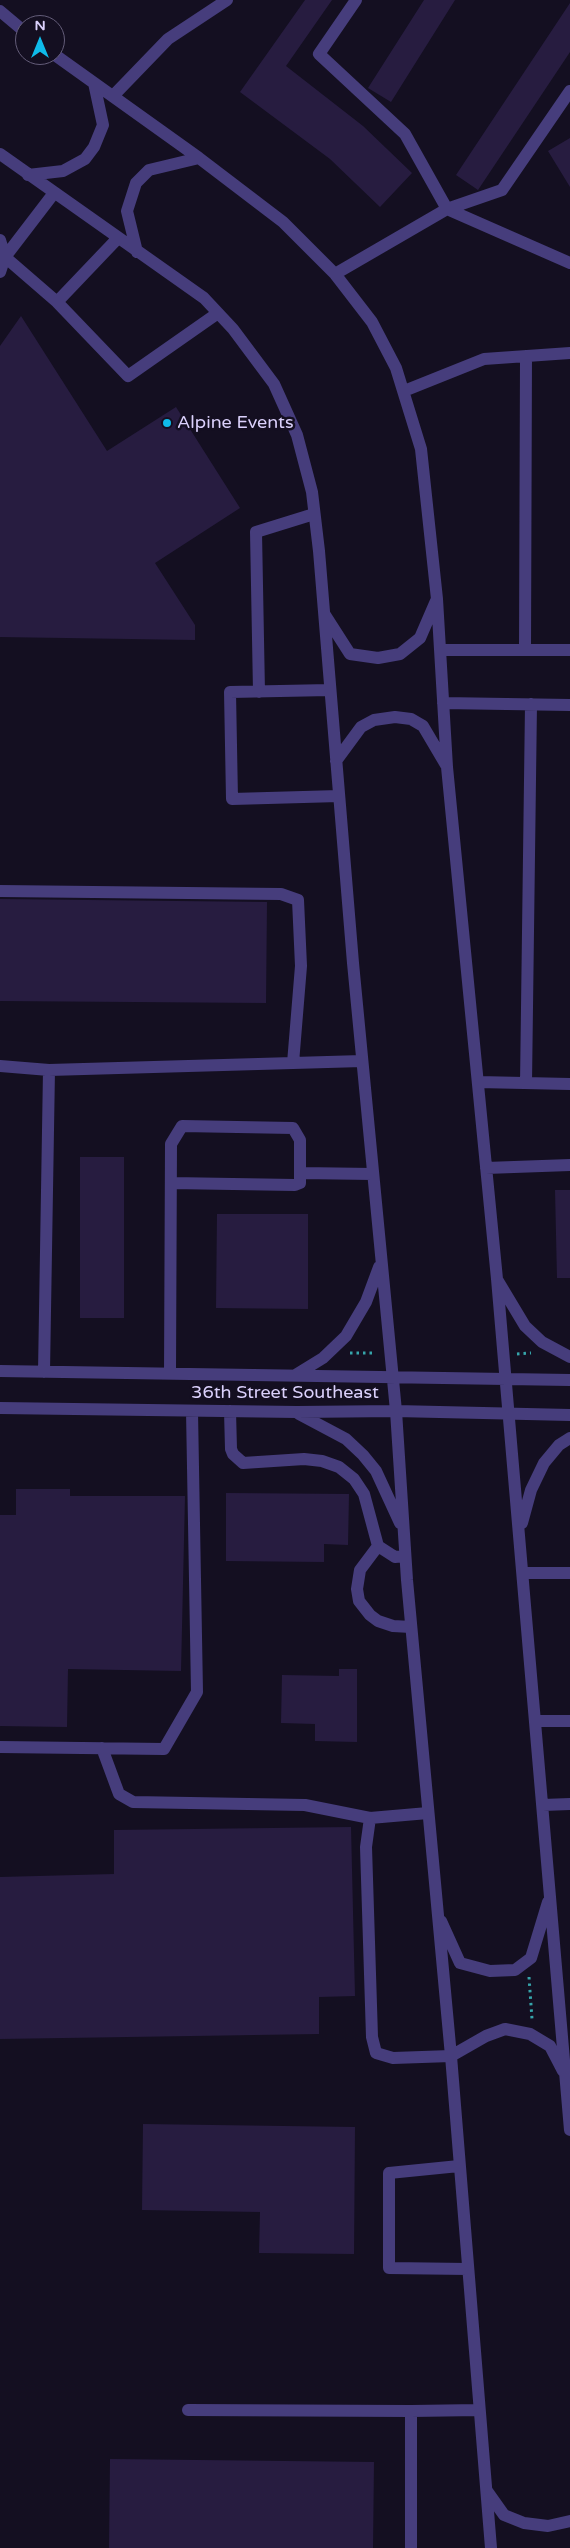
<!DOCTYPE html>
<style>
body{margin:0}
#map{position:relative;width:570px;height:2548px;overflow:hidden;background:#140f21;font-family:"Varela Round",sans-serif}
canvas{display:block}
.north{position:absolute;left:15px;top:15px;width:50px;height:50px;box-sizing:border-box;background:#140f21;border:1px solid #645d79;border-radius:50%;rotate:0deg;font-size:14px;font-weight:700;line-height:20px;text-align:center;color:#dbd1fc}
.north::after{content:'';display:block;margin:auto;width:18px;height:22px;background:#0fbbea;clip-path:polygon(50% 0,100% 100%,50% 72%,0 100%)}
</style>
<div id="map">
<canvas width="570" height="2548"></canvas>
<div class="north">N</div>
</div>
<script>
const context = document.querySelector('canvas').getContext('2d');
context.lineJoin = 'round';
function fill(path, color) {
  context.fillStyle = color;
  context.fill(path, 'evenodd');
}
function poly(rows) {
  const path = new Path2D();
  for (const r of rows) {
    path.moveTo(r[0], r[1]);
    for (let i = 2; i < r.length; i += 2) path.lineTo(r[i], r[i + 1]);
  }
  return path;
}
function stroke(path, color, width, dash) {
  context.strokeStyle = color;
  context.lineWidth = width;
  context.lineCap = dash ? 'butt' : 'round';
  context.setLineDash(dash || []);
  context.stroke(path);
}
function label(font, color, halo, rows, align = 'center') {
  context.font = font + ' "Varela Round",sans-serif';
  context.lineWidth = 5;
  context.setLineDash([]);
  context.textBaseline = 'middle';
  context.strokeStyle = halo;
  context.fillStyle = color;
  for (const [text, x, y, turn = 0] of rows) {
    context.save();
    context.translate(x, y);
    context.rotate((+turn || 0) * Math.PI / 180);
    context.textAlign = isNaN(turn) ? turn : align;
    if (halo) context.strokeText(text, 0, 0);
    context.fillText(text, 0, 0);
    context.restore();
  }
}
const building = poly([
 [305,0,332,0,286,66,363,126,412,173,380,207,330,159,240,92],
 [424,0,455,0,391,102,368,88],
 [570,3,570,52,478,190,456,175],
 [570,138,570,187,548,151],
 [21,316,107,451,176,407,240,508,155,563,195,625,195,640,0,637,0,346],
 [0,899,267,902,266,1003,0,1001],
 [80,1157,124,1157,124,1318,80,1318],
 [555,1190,570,1190,570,1278,557,1278],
 [217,1214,308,1214,308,1309,216,1308],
 [16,1489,70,1489,70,1496,185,1496,181,1671,68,1669,67,1727,0,1726,0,1515,16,1515],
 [226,1493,349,1494,348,1545,324,1544,324,1562,226,1561],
 [339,1669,357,1669,357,1742,315,1741,315,1724,281,1723,282,1675,339,1676],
 [351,1827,355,1996,319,1997,319,2034,0,2039,0,1877,114,1874,114,1830],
 [143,2124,355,2127,354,2254,259,2253,260,2212,142,2210],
 [110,2459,374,2462,373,2548,109,2548]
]);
const path = poly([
 [350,1353,372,1353],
 [517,1354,531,1353],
 [529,1977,532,2019]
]);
const minor = poly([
 [356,0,319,54,405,134,447,209,570,263],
 [0,11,25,32],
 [55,55,199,158,283,222,335,274,372,322,396,368,421,449,437,599,447,767,497,1279,570,2130],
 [113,96,168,39,227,0],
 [0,154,204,298,233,329,274,384,297,435,312,492,319,551,353,963,396,1411,407,1580,451,2056,491,2548],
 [28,175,63,171,85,159,94,147,103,125,94,83],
 [54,193,5,257,57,302],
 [118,238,57,302,128,376,218,313],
 [0,240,5,257,0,272],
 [137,252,127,211,136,183,149,170,199,158],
 [335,274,447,209,502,190,570,91],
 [404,391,484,359,570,353],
 [325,615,350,654,378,658,400,654,420,638,436,601],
 [440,650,570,650],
 [525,650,526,356],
 [330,690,230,692,232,799,339,796],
 [259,692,256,532,314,514],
 [443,703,570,705],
 [336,761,361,727,374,720,395,717,411,719,423,726,446,765],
 [0,891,281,894,298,900,301,966,293,1063,49,1070,0,1066],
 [293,1063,362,1061],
 [478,1082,570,1084],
 [526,1083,531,704],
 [486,1168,570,1165],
 [300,1173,373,1174],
 [498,1281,525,1326,542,1342,570,1357],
 [0,1371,570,1380],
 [44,1372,49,1070],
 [170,1373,171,1144,182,1126,293,1128,300,1140,300,1183,295,1185,171,1183],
 [297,1374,323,1358,346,1336,366,1302,379,1267],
 [0,1408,297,1412,396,1411,570,1415],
 [230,1411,231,1449,233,1454,243,1463,304,1459,322,1461,339,1467,354,1479,364,1494,378,1546,395,1557,405,1556],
 [299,1414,346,1439,363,1455,376,1471,400,1523],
 [522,1523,531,1490,544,1463,559,1445,570,1438],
 [378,1546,360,1570,357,1589,359,1601,370,1615,378,1621,393,1626,411,1627],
 [523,1573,570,1573],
 [536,1721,570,1721],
 [0,1747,164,1749,197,1692,192,1411],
 [102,1748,119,1794,133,1802,305,1805,370,1818],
 [543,1805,570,1804],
 [428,1813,370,1818,366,1847,372,2037,376,2053,393,2058,451,2056,486,2036,505,2029,530,2034,550,2046,563,2071],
 [441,1921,460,1963,490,1971,515,1970,531,1958,548,1902],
 [459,2166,389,2173,389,2268,468,2269],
 [188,2410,411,2411],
 [487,2491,504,2515,524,2523,548,2526,570,2521],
 [411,2548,411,2411,479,2410]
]);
const markers = [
 [167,423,5,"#0fbbea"]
];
const poiNames = [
 ["Alpine Events",177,423]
];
const streetNames = [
 ["36th Street Southeast",285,1393]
];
fill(building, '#271c40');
stroke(path, '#36a5ab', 3, [2.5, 4]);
stroke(minor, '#463d7c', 12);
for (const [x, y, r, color] of markers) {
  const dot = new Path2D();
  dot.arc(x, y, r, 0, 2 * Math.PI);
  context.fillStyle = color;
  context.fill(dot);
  stroke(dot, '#140f21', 2);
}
label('18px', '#dbd1fc', '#140f21', poiNames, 'left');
label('18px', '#dbd1fc', '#140f21', streetNames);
</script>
